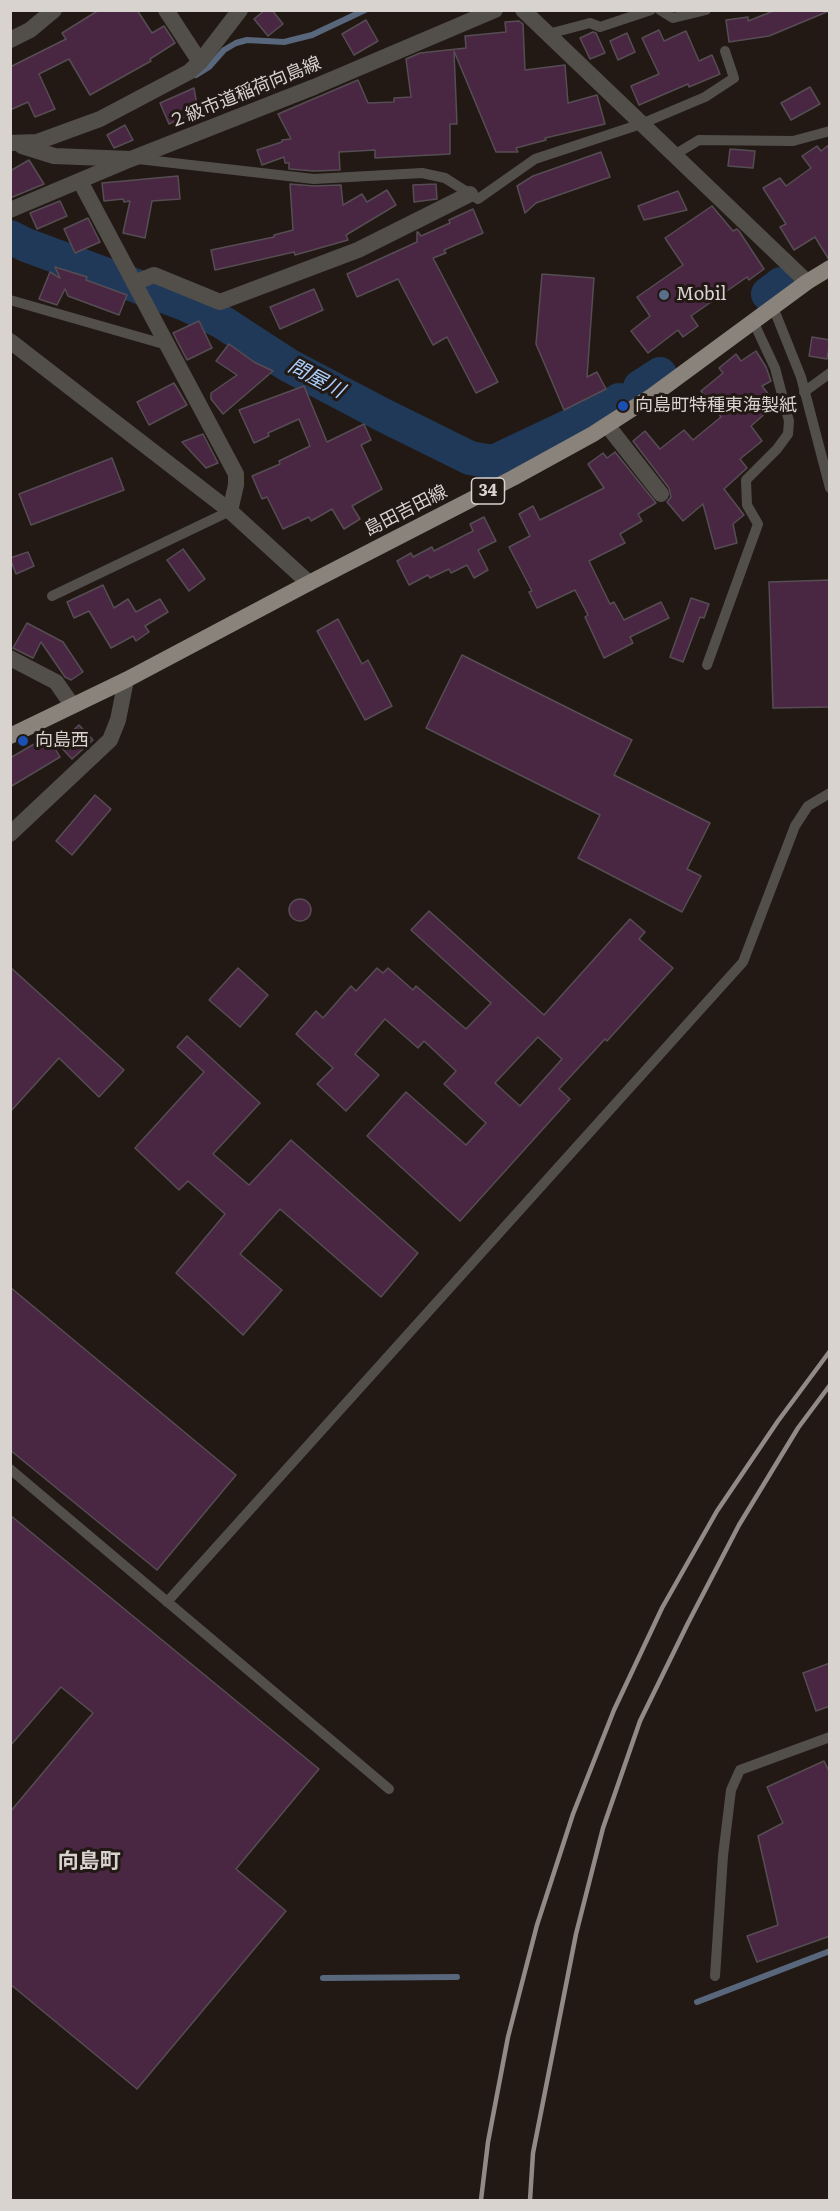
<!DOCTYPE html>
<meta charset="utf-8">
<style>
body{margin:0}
#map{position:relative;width:840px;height:2211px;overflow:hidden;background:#221914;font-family:Literata,serif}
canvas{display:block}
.frame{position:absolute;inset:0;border:12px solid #d9d3d0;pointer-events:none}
</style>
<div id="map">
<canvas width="840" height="2211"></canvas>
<div class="frame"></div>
</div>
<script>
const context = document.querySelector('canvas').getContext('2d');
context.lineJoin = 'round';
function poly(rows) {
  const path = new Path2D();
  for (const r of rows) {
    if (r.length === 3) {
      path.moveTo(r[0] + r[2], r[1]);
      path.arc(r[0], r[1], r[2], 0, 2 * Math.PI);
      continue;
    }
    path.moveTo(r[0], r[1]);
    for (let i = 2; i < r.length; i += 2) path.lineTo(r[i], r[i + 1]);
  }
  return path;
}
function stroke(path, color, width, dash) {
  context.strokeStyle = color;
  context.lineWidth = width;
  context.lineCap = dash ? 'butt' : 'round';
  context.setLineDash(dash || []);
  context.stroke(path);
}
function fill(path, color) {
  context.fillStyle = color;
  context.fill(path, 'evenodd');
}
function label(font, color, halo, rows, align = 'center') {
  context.font = font + ' Literata,"Noto Sans JP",serif';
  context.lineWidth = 6;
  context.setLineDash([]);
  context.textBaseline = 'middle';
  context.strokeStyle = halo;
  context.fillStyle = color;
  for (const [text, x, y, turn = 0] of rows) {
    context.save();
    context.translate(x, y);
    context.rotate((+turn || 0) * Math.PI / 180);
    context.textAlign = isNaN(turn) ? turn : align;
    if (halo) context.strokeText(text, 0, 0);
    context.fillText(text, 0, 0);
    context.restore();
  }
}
const stream = poly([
 [196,75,209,67,224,50,236,43,247,40,284,42,312,35,365,10],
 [323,1978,457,1977],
 [697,2002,830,1951]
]);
const river = poly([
 [10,237,26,245,185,304,222,322,288,365,383,415,470,458,493,462,601,411,619,400],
 [768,294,781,284],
 [640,387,660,374]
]);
const building = poly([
 [99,10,137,10,152,33,164,26,175,43,150,59,151,61,90,95,69,59,39,74,55,109,35,117,28,102,10,110,10,67,66,39,62,33,99,10],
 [265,10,272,10,283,24,268,36,254,19,265,10],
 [776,10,829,11,769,36,729,42,726,20,748,17,748,21,776,10],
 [366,20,378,41,354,55,342,34,366,20],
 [519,21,523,24,525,70,565,65,568,103,597,95,605,124,545,138,546,140,516,148,518,152,496,152,454,51,457,124,450,124,450,154,375,158,375,150,339,152,340,170,314,171,289,169,289,163,285,163,284,157,262,165,257,150,282,142,282,140,291,139,278,114,358,80,368,103,394,102,394,98,411,97,406,59,420,53,466,48,465,36,506,32,505,22,519,21],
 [659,30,664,41,686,31,699,61,712,55,720,74,689,87,688,84,639,105,631,86,659,74,642,38,659,30],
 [593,32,596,33,605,53,590,59,580,38,593,32],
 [627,33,635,52,618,60,610,41,627,33],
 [810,87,820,104,791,120,781,103,810,87],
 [194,88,198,111,169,124,160,103,194,88],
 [125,125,133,140,114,148,107,135,125,125],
 [830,144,830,258,828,258,815,237,794,250,780,227,786,224,763,188,780,178,786,186,811,168,802,156,817,146,821,151,830,144],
 [730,149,755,151,753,168,728,166,730,149],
 [601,152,610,177,536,203,525,213,517,186,533,176,601,152],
 [29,160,44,184,10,198,10,171,29,160],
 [178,176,180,199,152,201,145,238,123,233,130,201,124,202,123,199,104,201,102,183,178,176],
 [290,184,314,186,341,185,343,205,362,194,367,202,387,190,396,205,346,235,348,240,295,255,294,252,215,270,211,250,274,237,274,235,293,230,290,184],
 [436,184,437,199,414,202,413,185,436,184],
 [678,191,687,210,644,220,638,206,678,191],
 [60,201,67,216,37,229,30,213,60,201],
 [712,206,733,231,737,229,739,231,764,269,749,280,747,277,691,316,698,326,683,337,678,330,648,353,631,331,650,316,637,297,683,265,665,238,712,206],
 [473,209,483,233,444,250,446,253,433,258,498,382,476,393,447,337,433,345,398,279,357,297,347,274,417,242,417,232,418,232,421,236,450,223,449,220,473,209],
 [88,218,100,242,75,253,64,229,88,218],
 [55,267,87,277,86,280,127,295,119,315,68,296,65,289,57,305,39,299,50,272,60,278,55,267],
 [542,274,594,278,587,377,597,372,606,389,564,410,536,344,542,274],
 [314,289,323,310,280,329,270,307,314,289],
 [199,321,212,348,187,360,173,333,199,321],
 [812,337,830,340,827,359,809,356,812,337],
 [229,344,254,362,273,371,223,414,211,399,211,393,237,375,216,361,229,344],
 [756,351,766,367,771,381,762,386,776,404,751,426,762,441,740,459,747,468,724,489,744,515,733,524,737,543,715,549,703,504,683,521,667,502,671,497,669,488,633,441,645,431,660,449,684,430,693,440,721,417,701,391,723,373,719,368,736,354,741,361,756,351],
 [174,383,187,405,149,425,137,402,174,383],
 [304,386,327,442,364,424,371,440,361,445,382,489,352,506,360,519,344,529,332,509,311,521,309,517,283,529,267,497,262,499,252,476,280,464,279,461,310,446,299,419,268,433,269,436,254,443,239,410,304,386],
 [203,434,218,463,206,468,182,442,203,434],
 [615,452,656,503,638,514,642,521,620,534,625,543,589,561,610,604,614,602,624,620,661,602,669,618,630,637,633,643,604,658,585,617,588,615,575,590,537,608,529,592,532,591,509,547,530,536,519,514,533,506,540,520,604,488,588,464,603,453,607,458,615,452],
 [112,458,124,490,31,525,19,494,112,458],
 [484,517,496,541,478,550,488,570,474,578,467,565,451,573,449,569,430,578,428,575,409,585,397,561,411,553,413,557,432,547,434,551,473,531,470,524,484,517],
 [183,549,205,579,189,591,167,560,183,549],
 [28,552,34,566,16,574,10,558,28,552],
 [830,580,830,707,773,708,769,582,830,580],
 [103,585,114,608,128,599,136,612,160,599,168,612,145,626,149,632,136,641,133,636,111,648,89,611,74,618,67,602,103,585],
 [691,598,709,604,704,618,700,617,683,662,670,657,691,598],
 [338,619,362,664,368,660,392,706,365,720,317,631,338,619],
 [27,623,63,642,83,672,71,680,65,677,41,642,33,658,13,648,27,623],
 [462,655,632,740,614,775,710,823,687,869,701,876,682,912,578,858,600,815,426,728,462,655],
 [79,725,93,740,72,759,58,744,79,725],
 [48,736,60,757,10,787,10,758,48,736],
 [95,795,111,809,72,855,56,841,95,795],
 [300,910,11],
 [429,911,544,1015,630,919,645,932,639,939,673,968,607,1041,605,1039,559,1089,570,1099,460,1221,367,1136,406,1092,466,1145,486,1123,444,1084,456,1071,424,1041,418,1048,385,1019,355,1054,379,1075,346,1111,317,1084,333,1068,296,1034,316,1011,323,1018,351,986,356,991,377,968,383,973,388,968,413,990,416,986,466,1029,491,1003,411,930,429,911],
 [538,1037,562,1059,520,1106,495,1083,538,1037],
 [10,967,124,1070,99,1097,59,1058,10,1112,10,967],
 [238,968,268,995,240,1027,209,1000,238,968],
 [187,1036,260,1103,213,1154,249,1185,291,1140,418,1253,381,1297,280,1209,240,1254,282,1290,243,1335,176,1273,225,1214,188,1181,179,1190,135,1148,204,1072,177,1047,187,1036],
 [10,1287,236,1475,157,1570,10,1450,10,1287],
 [10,1515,319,1769,236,1869,286,1911,137,2089,10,1984,10,1812,93,1713,61,1687,10,1746,10,1515],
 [830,1663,830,1706,816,1711,803,1673,830,1663],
 [824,1761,830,1773,830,1936,757,1962,747,1936,778,1925,758,1836,783,1823,767,1787,824,1761]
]);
const service = poly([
 [660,10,673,18,706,10],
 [548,34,590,23,600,27,651,10],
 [674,155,699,140,793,141,830,131],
 [138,159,314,179,422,173,445,178,478,199,535,159,641,124,705,97,734,78,725,51],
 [10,300,167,345],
 [773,307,801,377,830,488],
 [804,392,830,373],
 [52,596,230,511],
 [707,665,758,524,747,505,746,480,777,449,788,434,789,421,775,368,753,321],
 [10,1469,389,1789],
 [167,1602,743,962,795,826,808,806,830,793],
 [715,1976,723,1856,731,1790,740,1770,830,1737]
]);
const minor = poly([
 [166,10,200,62],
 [523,10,807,282],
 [10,40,30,30,54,10],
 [10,143,37,142,100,119,189,72,200,62,240,10],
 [22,146,54,156,131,159],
 [80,181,236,474,236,485,230,511],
 [134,283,154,275,220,302,358,250,470,194],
 [607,425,661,494],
 [10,658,56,682,72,705]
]);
const tertiary = poly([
 [10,210,131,159,314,87,495,10],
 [10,341,230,511,309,583],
 [10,834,110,740,118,720,126,680]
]);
const primary = poly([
 [10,736,126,680,309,583,513,478,593,434,652,396,807,282,830,268]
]);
const rail = poly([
 [481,2200,488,2142,508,2037,537,1925,573,1814,614,1710,662,1608,717,1511,778,1421,830,1351],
 [530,2200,533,2153,576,1934,603,1828,640,1721,688,1623,739,1525,798,1428,830,1385]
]);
const markers = [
 [664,295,6,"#5c6f8a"],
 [623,406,6,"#1a4fb4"],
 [23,741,6,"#1a4fb4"]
];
const shields = [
 [488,491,33]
];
const shieldNames = [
 ["34",488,491]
];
const streetNames = [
 ["２級市道稲荷向島線",245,93,-22],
 ["島田吉田線",406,511,-27]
];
const poiNames = [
 ["Mobil",676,295],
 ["向島町特種東海製紙",635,406],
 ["向島西",35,741]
];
const waterNames = [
 ["問屋川",316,379,28]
];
const quarterNames = [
 ["向島町",89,1862]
];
stroke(stream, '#58677c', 6);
stroke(river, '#203958', 34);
fill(building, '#492742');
stroke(building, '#564d54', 1.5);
stroke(service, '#524f4b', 10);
stroke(minor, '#524f4b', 16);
stroke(tertiary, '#524f4b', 16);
stroke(primary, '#8a837b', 16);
stroke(rail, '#918a86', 4.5);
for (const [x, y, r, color] of markers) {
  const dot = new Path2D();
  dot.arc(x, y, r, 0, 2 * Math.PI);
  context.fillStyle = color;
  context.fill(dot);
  stroke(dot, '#221914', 2);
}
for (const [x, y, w] of shields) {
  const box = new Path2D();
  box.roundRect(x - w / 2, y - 13, w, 26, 4.5);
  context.fillStyle = '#221914';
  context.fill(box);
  stroke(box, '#d9d3d0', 1.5);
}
label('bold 16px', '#d9d3d0', null, shieldNames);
label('18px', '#d9d3d0', '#221914', streetNames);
label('18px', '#d9d3d0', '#221914', poiNames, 'left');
label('italic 20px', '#acd0fe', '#221914', waterNames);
label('bold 21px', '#d9d3d0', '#221914', quarterNames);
</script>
